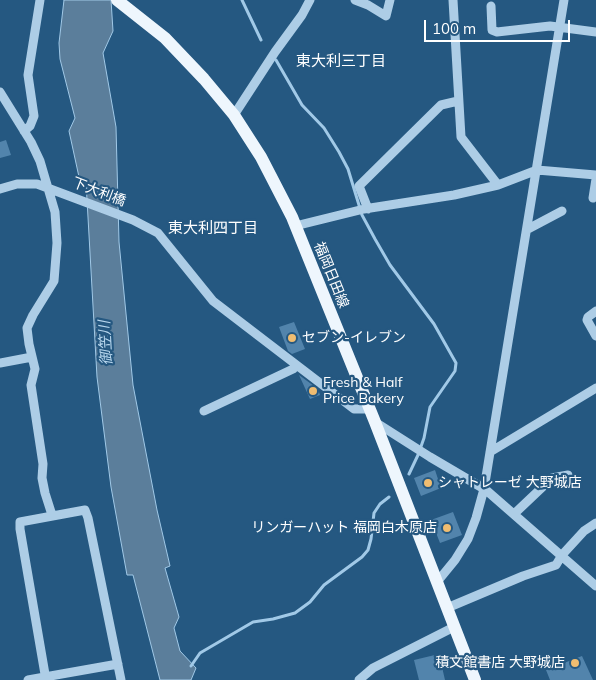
<!DOCTYPE html>
<meta charset="utf-8">
<style>
body{margin:0}
#map{position:relative;width:596px;height:680px;overflow:hidden;background:#255881;font-family:Mulish,sans-serif}
canvas{display:block}
.scale{position:absolute;left:424px;top:20px;width:146px;height:22px;box-sizing:border-box;border:2px solid #fff;border-top:0;padding-left:6px;font-size:15px;line-height:18px;white-space:nowrap;color:#fff;-webkit-text-stroke:4px #255881;paint-order:stroke}
</style>
<div id="map">
<canvas width="596" height="680"></canvas>
<div class="scale">100 m</div>
</div>
<script>
const context = document.querySelector('canvas').getContext('2d');
context.lineJoin = 'round';
function fill(path, color) {
  context.fillStyle = color;
  context.fill(path, 'evenodd');
}
function poly(rows) {
  const path = new Path2D();
  for (const r of rows) {
    path.moveTo(r[0], r[1]);
    for (let i = 2; i < r.length; i += 2) path.lineTo(r[i], r[i + 1]);
  }
  return path;
}
function stroke(path, color, width, dash) {
  context.strokeStyle = color;
  context.lineWidth = width;
  context.lineCap = dash ? 'butt' : 'round';
  context.setLineDash(dash || []);
  context.stroke(path);
}
function label(font, color, halo, rows, align = 'center') {
  context.font = font + ' Mulish,"Noto Sans JP",sans-serif';
  context.lineWidth = 4.5;
  context.setLineDash([]);
  context.textBaseline = 'middle';
  context.strokeStyle = halo;
  context.fillStyle = color;
  for (const [text, x, y, turn = 0] of rows) {
    context.save();
    context.translate(x, y);
    context.rotate((+turn || 0) * Math.PI / 180);
    context.textAlign = isNaN(turn) ? turn : align;
    if (halo) context.strokeText(text, 0, 0);
    context.fillText(text, 0, 0);
    context.restore();
  }
}
const water = poly([
 [64,0,111,0,113,31,103,53,116,127,119,242,133,385,157,510,170,566,165,568,179,617,174,628,180,651,196,668,191,680,160,680,133,575,127,575,111,487,97,377,86,182,79,177,69,131,75,118,60,59,59,43,64,0]
]);
const stream = poly([
 [242,0,261,40],
 [276,60,302,105,324,128,339,152,348,169,362,215,375,239,390,265,434,324,456,363,455,371,430,407,424,438,418,455,409,474],
 [191,666,200,653,253,622,273,619,295,613,310,602,324,585,362,557,368,550,371,539,374,513,380,504,389,497]
]);
const building = poly([
 [6,140,11,155,0,158,0,142],
 [294,322,305,349,292,354,288,351,279,327],
 [299,375,318,389,320,395,310,399],
 [435,470,441,488,421,496,414,478],
 [453,512,462,535,440,543,431,520],
 [439,654,445,680,419,680,414,660],
 [582,656,593,680,550,680,546,670]
]);
const minor = poly([
 [355,0,368,5,386,16,390,0],
 [453,0,461,137,498,185],
 [491,6,492,30,497,32,550,26,596,32],
 [0,92,31,142,40,161,55,212,57,243,54,281,33,315,27,328,29,344,35,369,31,385,43,464,42,478,45,493,52,515],
 [234,115,275,52,302,15,310,0],
 [24,131,30,126,34,116,28,75,40,0],
 [0,189,17,184,37,184,133,220,158,233,213,301,354,409,369,409],
 [593,198,596,179],
 [368,209,359,186,441,105,458,101],
 [295,226,364,209,454,195,498,185,537,170,596,175],
 [528,229,562,211],
 [596,311,588,317,587,320,596,336],
 [0,363,32,357],
 [204,411,293,369,296,366],
 [375,422,430,457,486,490,596,586],
 [490,452,596,388],
 [514,514,552,478,568,475],
 [437,582,455,560,468,539,476,518,484,489,564,0],
 [447,608,523,576,556,565,562,555,584,531,596,523],
 [28,680,118,664],
 [46,680,20,529,20,522,85,510,88,518,121,680],
 [359,680,373,668,454,627]
]);
const major = poly([
 [117,0,165,38,204,79,234,115,261,157,292,217,375,422,475,680]
]);
const markers = [
 [292,338,5,"#f0bd71"],
 [313,391,5,"#f0bd71"],
 [428,483,5,"#f0bd71"],
 [447,528,5,"#f0bd71"],
 [575,663,5,"#f0bd71"]
];
const streetNames = [
 ["下大利橋",99,192,21],
 ["福岡日田線",331,275,68]
];
const poiNames = [
 ["セブン-イレブン",302,338],
 ["Fresh & Half",323,383],
 ["Price Bakery",323,399],
 ["シャトレーゼ 大野城店",438,483],
 ["リンガーハット 福岡白木原店",437,528,"right"],
 ["積文館書店 大野城店",565,663,"right"]
];
const neighbourhoodNames = [
 ["東大利三丁目",341,61],
 ["東大利四丁目",213,228]
];
const waterNames = [
 ["御笠川",106,343,-93]
];
fill(water, '#5b7e9b');
stroke(water, '#a1c9e7', 1);
stroke(stream, '#a1c9e7', 3);
fill(building, '#5284ac');
stroke(minor, '#adcde6', 9);
stroke(major, '#eef6fd', 12);
for (const [x, y, r, color] of markers) {
  const dot = new Path2D();
  dot.arc(x, y, r, 0, 2 * Math.PI);
  context.fillStyle = color;
  context.fill(dot);
  stroke(dot, '#255881', 2);
}
label('14px', '#fff', '#255881', streetNames);
label('14px', '#fff', '#255881', poiNames, 'left');
label('15px', '#fff', '#255881', neighbourhoodNames);
label('italic 15px', '#b8d7ee', '#255881', waterNames);
</script>
